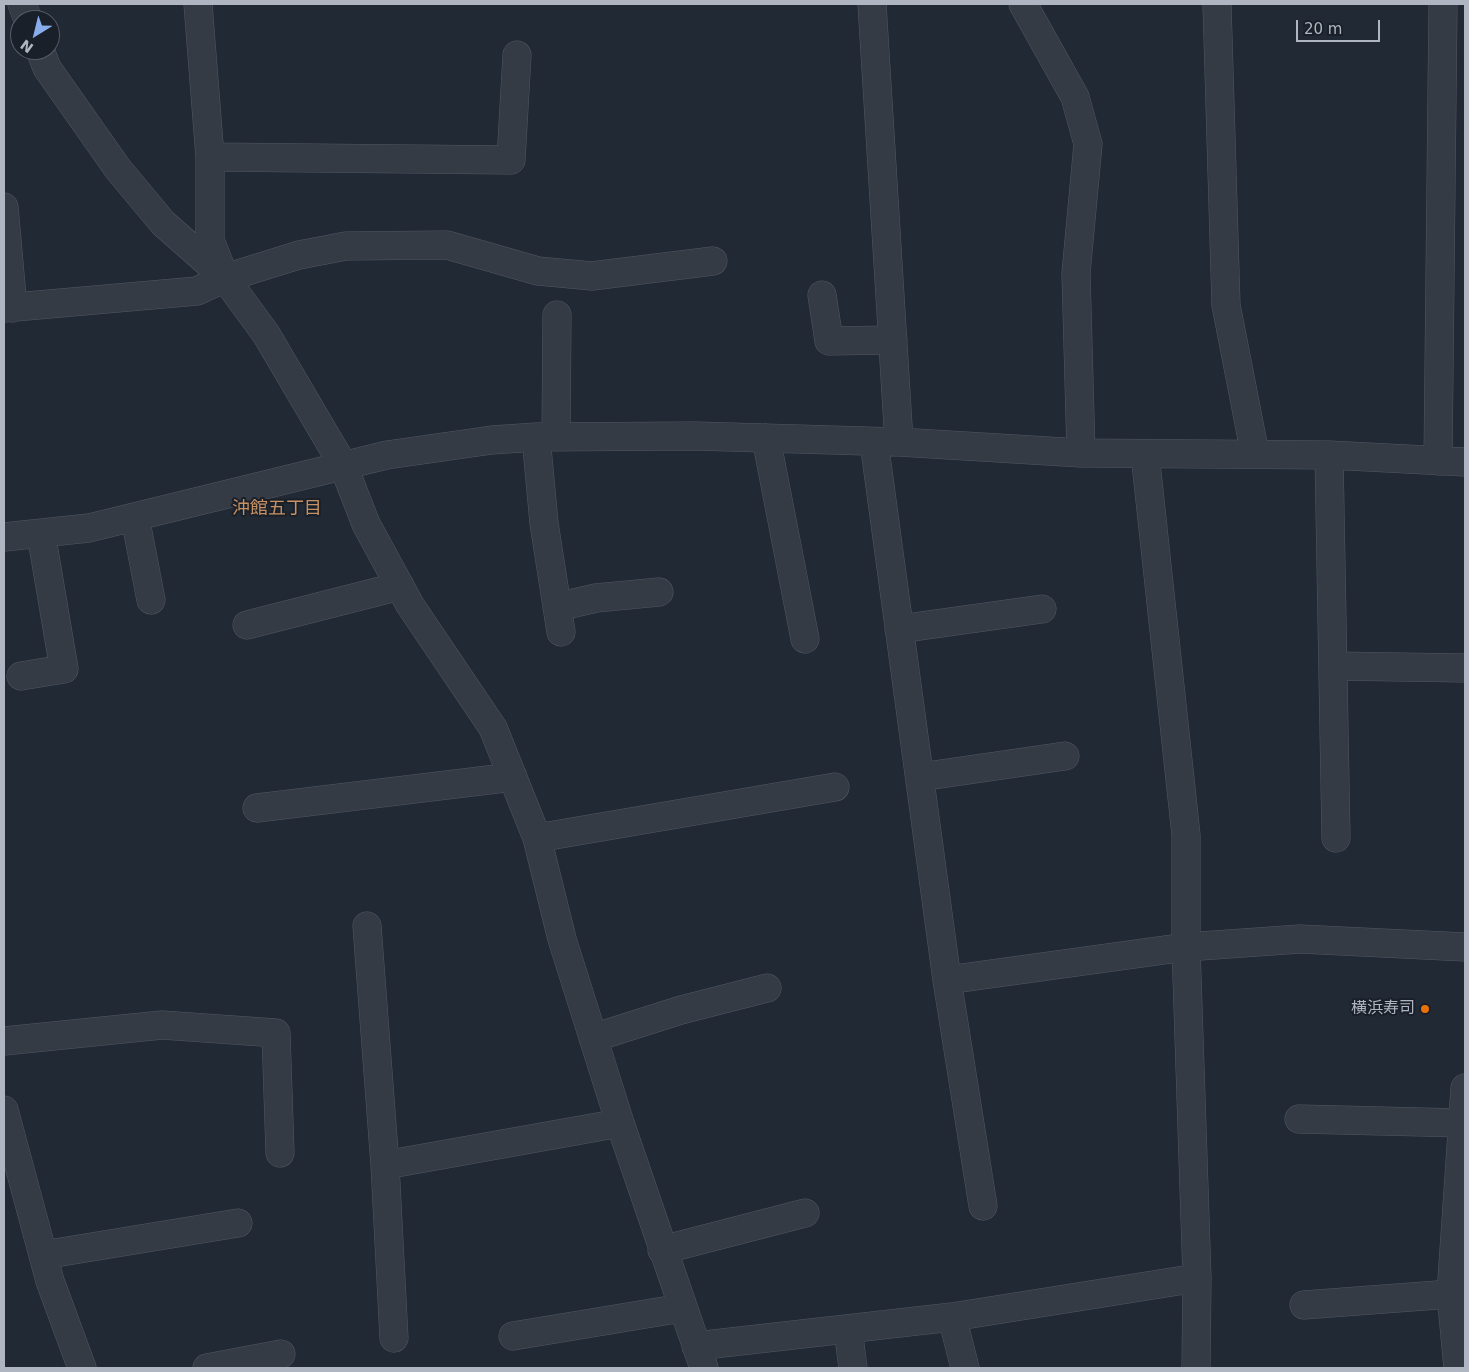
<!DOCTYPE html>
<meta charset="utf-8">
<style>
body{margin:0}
#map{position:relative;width:1469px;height:1372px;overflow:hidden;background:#212934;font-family:"DejaVu Sans",sans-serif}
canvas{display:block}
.frame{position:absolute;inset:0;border:5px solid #afb5c1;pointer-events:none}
.north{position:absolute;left:10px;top:10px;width:50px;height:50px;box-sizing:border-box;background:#1a2029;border:1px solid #565c66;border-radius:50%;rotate:216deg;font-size:14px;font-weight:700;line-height:20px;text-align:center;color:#afb5c1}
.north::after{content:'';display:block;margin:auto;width:18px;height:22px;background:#89adec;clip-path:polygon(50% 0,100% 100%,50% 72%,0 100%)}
.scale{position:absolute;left:1296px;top:20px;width:84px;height:22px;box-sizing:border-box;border:2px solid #afb5c1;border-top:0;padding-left:6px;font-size:15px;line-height:18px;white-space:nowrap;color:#afb5c1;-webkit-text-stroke:4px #1a2029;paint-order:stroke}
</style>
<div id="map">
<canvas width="1469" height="1372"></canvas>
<div class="frame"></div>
<div class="north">N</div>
<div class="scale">20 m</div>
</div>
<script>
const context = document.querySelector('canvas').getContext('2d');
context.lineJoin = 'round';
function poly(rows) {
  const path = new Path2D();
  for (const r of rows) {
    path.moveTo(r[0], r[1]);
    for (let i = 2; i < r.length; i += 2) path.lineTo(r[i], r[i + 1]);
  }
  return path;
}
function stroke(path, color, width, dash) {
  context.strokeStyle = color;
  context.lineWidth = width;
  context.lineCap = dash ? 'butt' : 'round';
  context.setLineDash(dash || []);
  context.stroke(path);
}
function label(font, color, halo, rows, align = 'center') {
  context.font = font + ' "DejaVu Sans","Noto Sans JP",sans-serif';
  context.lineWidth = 4;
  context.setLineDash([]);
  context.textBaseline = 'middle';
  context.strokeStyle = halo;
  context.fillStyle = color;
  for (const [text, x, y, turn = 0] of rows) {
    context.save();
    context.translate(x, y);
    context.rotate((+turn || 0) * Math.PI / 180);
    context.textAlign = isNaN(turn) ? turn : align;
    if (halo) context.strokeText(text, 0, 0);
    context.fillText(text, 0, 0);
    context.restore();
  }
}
const minor = poly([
 [22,4,28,20],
 [198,4,210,157,210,240,225,278,266,334,343,465,366,524,410,605,493,728,537,838,562,939,620,1123,704,1368],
 [872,4,899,442],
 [1023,4,1075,97,1088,144,1076,273,1081,453],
 [1217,4,1226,305,1255,454],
 [40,50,47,68,118,169,163,223,222,275],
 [210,157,511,160,517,55],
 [4,207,13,308],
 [822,295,829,341,893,340],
 [4,308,197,291,225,278,299,255,346,246,447,245,538,271,592,276,713,261],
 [556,436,557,315],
 [536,437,544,523,561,632],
 [766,438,805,639],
 [874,442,947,980,1186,947,1300,939,1465,947],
 [1145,454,1186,835,1186,947,1197,1278,1196,1368],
 [1329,455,1336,838],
 [1438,461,1443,4],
 [135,517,151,600],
 [4,537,89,528,387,455,492,440,536,437,696,436,899,442,1081,453,1329,455,1465,462],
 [557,607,596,598,659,592],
 [247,625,400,586],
 [899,629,1042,609],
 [1333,666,1465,668],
 [21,676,64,669,41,533],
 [920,777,1065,756],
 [257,808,513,777],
 [537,838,835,787],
 [367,926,385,1165,620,1123],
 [947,980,983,1206],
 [593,1038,681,1010,767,988],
 [4,1041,162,1025,276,1033,280,1153],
 [4,1110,50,1281,82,1368],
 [1299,1119,1463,1123],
 [385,1165,394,1338],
 [662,1250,805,1213],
 [43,1255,238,1223],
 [1304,1305,1451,1294],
 [952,1317,965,1368],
 [848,1329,853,1368],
 [513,1336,682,1308],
 [696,1346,952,1317,1197,1278],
 [207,1368,281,1354],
 [1458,1368,1451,1294,1465,1088]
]);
const markers = [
 [1425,1009,5,"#e8710a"]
];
const poiNames = [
 ["横浜寿司",1415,1009]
];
const neighbourhoodNames = [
 ["沖館五丁目",277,509]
];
stroke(minor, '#525862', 29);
stroke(minor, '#343b45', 28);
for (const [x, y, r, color] of markers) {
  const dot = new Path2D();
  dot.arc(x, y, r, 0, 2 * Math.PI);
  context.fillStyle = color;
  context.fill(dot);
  stroke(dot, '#1a2029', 2);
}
label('16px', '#afb5c1', '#1a2029', poiNames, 'right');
label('18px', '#c79164', '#1a2029', neighbourhoodNames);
</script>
